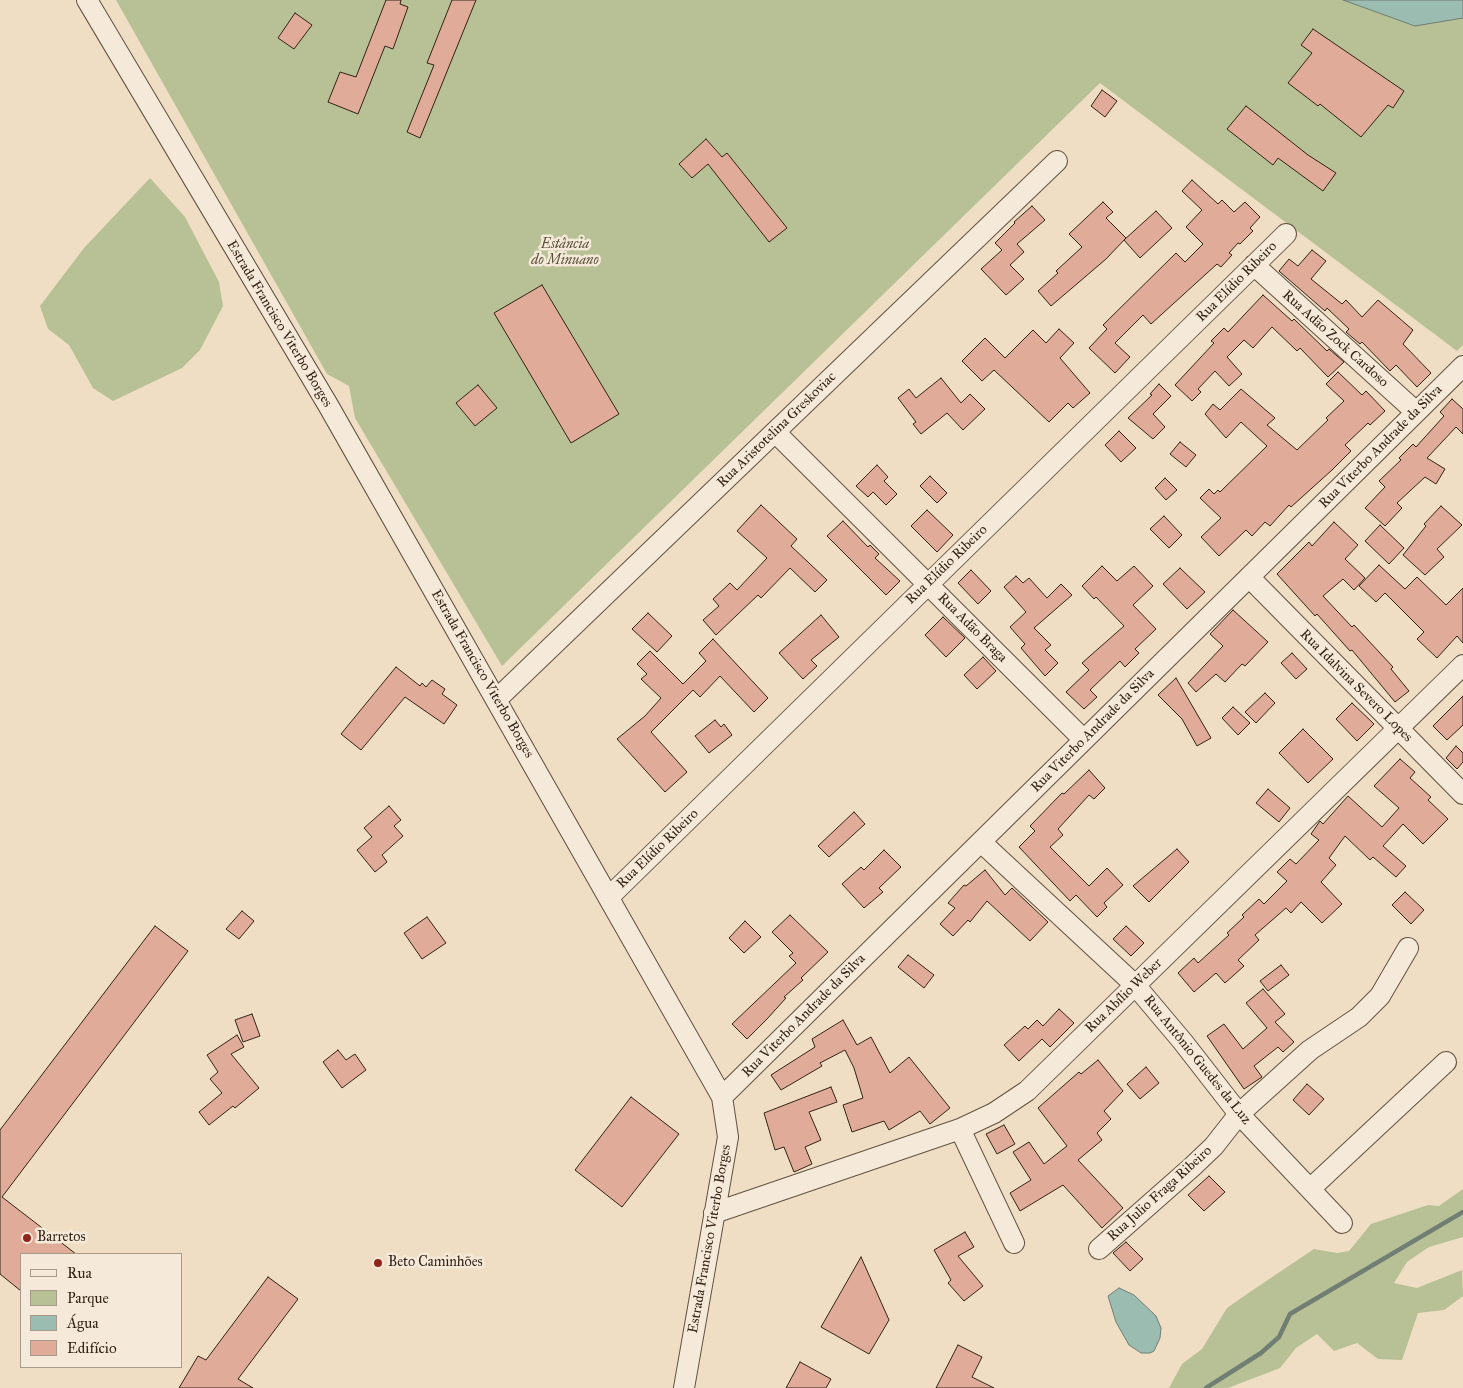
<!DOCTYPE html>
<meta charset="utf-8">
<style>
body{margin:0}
#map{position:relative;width:1463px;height:1388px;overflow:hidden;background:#efdec4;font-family:"IM FELL Great Primer",serif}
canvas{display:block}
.legend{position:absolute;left:20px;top:1253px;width:162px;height:115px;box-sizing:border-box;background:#f5ead9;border:1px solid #a79a8b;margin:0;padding:6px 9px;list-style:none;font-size:15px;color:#332215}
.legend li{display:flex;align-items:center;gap:10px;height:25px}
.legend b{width:25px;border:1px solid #a79a8b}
</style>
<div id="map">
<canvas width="1463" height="1388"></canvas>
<ul class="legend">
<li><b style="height:6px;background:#f5ead9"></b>Rua</li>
<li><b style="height:14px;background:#b7c195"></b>Parque</li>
<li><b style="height:14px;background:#9abcb1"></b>Água</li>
<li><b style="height:14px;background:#e0ac99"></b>Edifício</li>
</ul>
</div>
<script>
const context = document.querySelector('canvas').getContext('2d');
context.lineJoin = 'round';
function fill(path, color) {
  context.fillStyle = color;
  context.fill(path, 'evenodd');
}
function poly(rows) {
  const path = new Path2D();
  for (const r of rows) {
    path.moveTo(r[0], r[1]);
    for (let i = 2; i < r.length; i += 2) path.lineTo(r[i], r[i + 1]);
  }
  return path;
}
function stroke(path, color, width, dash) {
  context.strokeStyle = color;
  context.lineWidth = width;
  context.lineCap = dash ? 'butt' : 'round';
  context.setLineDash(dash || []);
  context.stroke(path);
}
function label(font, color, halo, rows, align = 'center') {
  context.font = font + ' "IM FELL Great Primer",serif';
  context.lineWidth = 5;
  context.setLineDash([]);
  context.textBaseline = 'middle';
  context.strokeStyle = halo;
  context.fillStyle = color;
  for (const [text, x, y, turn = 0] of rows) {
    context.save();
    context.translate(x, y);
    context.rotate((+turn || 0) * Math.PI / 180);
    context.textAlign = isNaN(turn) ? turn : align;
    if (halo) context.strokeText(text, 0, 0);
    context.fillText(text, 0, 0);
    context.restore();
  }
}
const green = poly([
 [116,0,1463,0,1463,345,1457,351,1100,83,502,666,355,418,349,386,327,374],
 [150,178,185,217,219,282,223,306,200,350,182,368,113,401,93,388,69,345,48,329,40,306,84,248],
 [1463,1189,1463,1237,1429,1247,1407,1262,1394,1283,1417,1288,1462,1270,1463,1296,1444,1310,1418,1313,1402,1360,1378,1359,1357,1343,1334,1351,1317,1334,1296,1348,1280,1368,1228,1388,1169,1388,1182,1364,1202,1349,1227,1308,1247,1294,1314,1249,1337,1253,1349,1251,1371,1224,1428,1205,1439,1206]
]);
const water = poly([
 [1343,0,1463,0,1463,18,1415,26,1343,0],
 [1119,1288,1134,1295,1156,1316,1161,1328,1160,1338,1154,1351,1150,1353,1141,1353,1129,1345,1116,1322,1108,1296,1119,1288]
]);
const stream = poly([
 [1206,1388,1261,1353,1279,1337,1290,1314,1463,1212]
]);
const building = poly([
 [386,0,401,0,400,4,408,7,393,49,385,46,358,114,328,102,340,72,356,77,386,0],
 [452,0,476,0,420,138,407,132,434,65,427,63,452,0],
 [295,13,312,25,294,49,278,38,295,13],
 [1313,29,1404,91,1393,108,1388,105,1361,137,1320,104,1318,106,1288,83,1312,53,1301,45,1313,29],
 [1102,90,1117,101,1105,117,1091,106,1102,90],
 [1246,106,1308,155,1336,173,1323,191,1278,158,1273,165,1227,129,1246,106],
 [706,139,722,157,727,153,787,228,769,242,708,164,692,178,679,164,706,139],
 [1192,180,1218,204,1222,200,1234,212,1245,202,1260,217,1250,228,1253,231,1240,244,1238,243,1229,253,1232,255,1221,267,1217,264,1151,324,1143,315,1115,343,1130,357,1115,373,1089,348,1107,329,1103,325,1176,253,1185,262,1203,244,1186,227,1202,210,1182,191,1192,180],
 [1103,202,1113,212,1106,218,1126,238,1106,259,1051,306,1038,291,1058,273,1056,271,1082,247,1069,234,1103,202],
 [1032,206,1045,220,1017,244,1024,252,1010,265,1024,279,1006,295,981,269,1002,250,995,243,1015,223,1014,222,1032,206],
 [1156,211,1172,228,1140,258,1124,240,1156,211],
 [1312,250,1326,261,1311,279,1342,304,1346,300,1362,317,1378,300,1413,330,1403,344,1431,373,1417,387,1396,365,1390,371,1362,342,1360,344,1346,332,1349,329,1327,308,1325,311,1279,271,1289,259,1298,266,1312,250],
 [542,285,619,414,571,443,494,313,542,285],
 [1263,295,1292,321,1294,319,1327,351,1329,349,1344,362,1328,377,1300,348,1297,351,1272,327,1253,348,1244,340,1227,357,1242,374,1229,386,1215,371,1198,389,1201,392,1192,401,1175,385,1214,343,1211,341,1224,328,1228,332,1263,295],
 [1059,329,1074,343,1060,358,1090,393,1073,408,1068,403,1049,422,994,370,982,381,962,361,985,338,1005,358,1033,330,1046,343,1059,329],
 [1338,372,1362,395,1366,391,1385,411,1370,425,1368,423,1345,445,1351,451,1332,470,1291,507,1289,505,1270,526,1265,522,1252,536,1246,530,1219,556,1201,537,1221,518,1200,498,1209,489,1214,494,1218,490,1220,492,1267,446,1241,422,1226,438,1205,414,1213,404,1220,410,1241,389,1275,418,1267,425,1297,450,1328,420,1326,418,1344,401,1326,384,1338,372],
 [941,378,961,403,970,394,985,409,963,430,947,413,921,434,913,424,916,422,898,398,909,389,916,398,941,378],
 [1159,384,1171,396,1153,414,1165,427,1153,439,1128,418,1152,395,1150,394,1159,384],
 [478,385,497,408,475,426,456,403,478,385],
 [1452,399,1463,409,1463,434,1456,427,1427,458,1445,469,1436,484,1425,477,1397,503,1402,508,1385,526,1365,508,1385,487,1379,481,1401,460,1399,458,1413,444,1416,447,1444,416,1440,412,1452,399],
 [1119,431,1136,448,1121,462,1105,445,1119,431],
 [1180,442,1196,455,1186,467,1170,454,1180,442],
 [877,465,888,477,884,481,897,494,886,505,873,492,868,497,856,486,877,465],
 [930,476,947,493,937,503,920,486,930,476],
 [1165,478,1177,490,1166,500,1155,488,1165,478],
 [761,505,797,539,791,546,827,580,815,592,790,568,761,598,758,595,716,635,703,620,719,606,713,599,730,583,737,590,767,558,737,531,761,505],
 [1441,506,1462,525,1437,549,1444,557,1425,575,1403,555,1426,526,1424,524,1441,506],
 [927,510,953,535,937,552,911,526,927,510],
 [1164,516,1182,535,1169,548,1150,529,1164,516],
 [843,521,868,547,870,545,879,554,875,558,900,581,886,595,827,536,843,521],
 [1334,522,1358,545,1345,559,1365,578,1354,590,1343,579,1323,596,1352,627,1354,625,1393,667,1391,669,1409,691,1395,702,1352,650,1350,651,1317,614,1315,616,1277,574,1309,542,1312,546,1334,522],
 [1380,525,1404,548,1389,564,1365,541,1380,525],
 [1379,565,1405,589,1417,577,1446,605,1463,588,1463,643,1457,636,1437,658,1417,639,1424,632,1385,593,1376,602,1359,586,1379,565],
 [1102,566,1117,581,1134,566,1153,586,1133,605,1156,629,1135,649,1139,653,1125,667,1120,661,1090,690,1097,697,1084,709,1066,692,1089,670,1082,663,1124,626,1096,597,1094,599,1082,586,1102,566],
 [1180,568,1205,592,1187,609,1163,584,1180,568],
 [971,570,991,591,978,604,958,583,971,570],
 [1016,576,1023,583,1029,578,1047,598,1061,584,1072,595,1034,628,1051,645,1045,650,1058,663,1045,676,1021,648,1025,644,1010,627,1026,612,1004,587,1016,576],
 [1233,610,1268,642,1245,666,1242,664,1225,682,1216,674,1196,692,1188,683,1223,646,1210,634,1233,610],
 [648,613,672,636,657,652,632,629,648,613],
 [821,615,839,637,811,660,817,666,803,679,779,653,821,615],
 [943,617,965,638,946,657,925,635,943,617],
 [713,639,768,698,754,712,720,676,700,697,693,690,651,732,687,772,665,792,617,739,645,716,661,698,641,679,647,674,637,664,650,651,683,684,706,661,699,653,713,639],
 [1292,653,1307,669,1296,679,1281,663,1292,653],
 [983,657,996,671,977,689,964,675,983,657],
 [396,667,420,686,422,683,426,687,432,680,445,689,442,694,457,705,444,724,405,697,361,750,341,734,396,667],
 [1176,678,1211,738,1197,746,1182,719,1158,695,1176,678],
 [1265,693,1275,703,1256,723,1245,712,1265,693],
 [1463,696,1463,725,1447,740,1433,726,1463,696],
 [1352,703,1374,724,1357,741,1336,719,1352,703],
 [1233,707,1250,723,1238,735,1222,718,1233,707],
 [715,720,721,727,724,724,732,735,709,753,695,736,715,720],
 [1303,729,1333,759,1308,783,1279,753,1303,729],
 [1456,746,1463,753,1463,762,1457,769,1446,758,1456,746],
 [1400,759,1415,772,1410,778,1431,797,1428,800,1448,819,1423,844,1403,824,1383,846,1406,866,1396,877,1373,857,1370,860,1345,836,1329,858,1336,865,1321,882,1342,904,1322,923,1301,902,1291,913,1286,908,1255,935,1259,940,1238,960,1244,966,1225,983,1216,973,1194,992,1178,973,1194,958,1198,963,1229,935,1227,933,1244,917,1242,915,1259,899,1264,904,1287,881,1277,872,1290,859,1296,864,1319,840,1311,834,1320,821,1323,824,1348,796,1382,827,1399,808,1374,786,1400,759],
 [1089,770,1105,788,1094,799,1089,795,1058,829,1063,835,1050,847,1089,886,1107,868,1123,885,1104,903,1107,907,1097,917,1076,895,1070,901,1019,847,1035,831,1030,826,1062,793,1064,794,1089,770],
 [1268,789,1290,808,1279,822,1256,803,1268,789],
 [389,806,401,820,394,826,403,836,382,855,387,862,375,872,357,850,372,837,364,828,389,806],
 [854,812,865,824,829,857,818,846,854,812],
 [1177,849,1189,862,1149,902,1133,886,1177,849],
 [884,850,901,867,879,888,883,892,864,908,842,884,861,867,864,870,884,850],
 [985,870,1005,895,1012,888,1048,922,1030,941,987,901,970,922,968,920,953,936,940,924,955,908,948,903,964,885,966,886,985,870],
 [1405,892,1424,910,1411,924,1392,905,1405,892],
 [242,911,254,921,239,939,226,929,242,911],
 [790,915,828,952,801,978,803,980,784,997,786,998,767,1019,747,1039,732,1024,796,963,789,956,793,953,772,932,790,915],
 [427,917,446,943,422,959,404,933,427,917],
 [745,921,761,937,744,953,729,938,745,921],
 [155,926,188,951,2,1197,76,1254,21,1254,21,1291,0,1274,0,1130,155,926],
 [1126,926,1144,943,1131,956,1113,939,1126,926],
 [908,955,934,975,924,988,898,967,908,955],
 [1281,965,1289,975,1268,991,1260,981,1281,965],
 [1263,989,1285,1014,1275,1022,1294,1042,1283,1052,1278,1047,1254,1066,1262,1077,1244,1089,1207,1036,1224,1024,1243,1049,1267,1028,1246,1003,1263,989],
 [1059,1009,1074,1023,1050,1047,1042,1039,1019,1061,1004,1045,1025,1026,1028,1029,1037,1020,1043,1026,1059,1009],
 [252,1014,260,1036,243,1042,235,1020,252,1014],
 [843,1020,857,1045,871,1037,890,1073,909,1057,950,1108,930,1124,920,1111,889,1130,884,1121,852,1132,843,1105,863,1098,854,1068,845,1050,820,1063,822,1066,781,1090,771,1075,815,1047,812,1039,843,1020],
 [237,1035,244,1047,231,1054,259,1088,235,1108,233,1106,209,1125,199,1112,222,1093,210,1079,218,1072,207,1055,237,1035],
 [338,1050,346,1060,355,1054,366,1070,342,1088,323,1062,338,1050],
 [1098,1060,1123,1091,1104,1111,1111,1119,1097,1133,1102,1140,1078,1160,1123,1208,1102,1228,1063,1185,1020,1211,1010,1193,1031,1180,1013,1152,1029,1142,1044,1164,1067,1146,1038,1108,1079,1072,1081,1074,1098,1060],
 [1146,1067,1159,1083,1140,1099,1127,1084,1146,1067],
 [1307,1084,1324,1099,1309,1115,1293,1100,1307,1084],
 [831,1087,837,1102,809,1112,821,1140,805,1147,812,1164,794,1172,784,1147,775,1150,764,1113,831,1087],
 [631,1097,679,1134,622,1207,575,1170,631,1097],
 [1004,1125,1015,1144,997,1154,986,1134,1004,1125],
 [1209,1176,1225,1192,1204,1211,1188,1195,1209,1176],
 [965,1232,974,1247,958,1256,983,1286,964,1301,948,1283,951,1280,934,1250,965,1232],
 [1126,1242,1143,1259,1130,1271,1113,1253,1126,1242],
 [861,1257,889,1320,869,1354,821,1327,861,1257],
 [268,1277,298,1299,238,1379,253,1388,179,1388,198,1356,206,1360,268,1277],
 [958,1345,982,1357,972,1377,994,1388,936,1388,958,1345],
 [800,1362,831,1379,826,1388,786,1388,800,1362]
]);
const minor = poly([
 [87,0,328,405,722,1097,728,1137,684,1388],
 [1254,265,1416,412],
 [775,432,1084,740],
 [1249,577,1463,794],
 [497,699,1057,161],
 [981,842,1135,985,1183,1042,1239,1114,1342,1223],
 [609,897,1286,234],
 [722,1097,1463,366],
 [960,1129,1014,1243],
 [1310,1189,1446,1062],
 [714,1213,960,1129,994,1113,1027,1091,1463,665],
 [1099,1249,1192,1167,1214,1146,1239,1114,1310,1050,1359,1017,1380,996,1408,948]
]);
const markers = [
 [27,1238,5,"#8f2418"],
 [378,1263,5,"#8f2418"]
];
const parkNames = [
 ["Estância",565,245],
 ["do Minuano",565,261]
];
const streetNames = [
 ["Rua Elídio Ribeiro",1237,282,-45],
 ["Estrada Francisco Viterbo Borges",279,324,59],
 ["Rua Adão Zock Cardoso",1335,339,42],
 ["Rua Aristotelina Greskoviac",777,430,-44],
 ["Rua Viterbo Andrade da Silva",1381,447,-45],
 ["Rua Elídio Ribeiro",947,565,-44],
 ["Rua Adão Braga",972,628,45],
 ["Estrada Francisco Viterbo Borges",482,674,60],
 ["Rua Idalvina Severo Lopes",1356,686,45],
 ["Rua Viterbo Andrade da Silva",1093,731,-45],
 ["Rua Elídio Ribeiro",658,849,-44],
 ["Rua Abílio Weber",1124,996,-44],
 ["Rua Viterbo Andrade da Silva",804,1016,-45],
 ["Rua Antônio Guedes da Luz",1197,1060,51],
 ["Rua Julio Fraga Ribeiro",1160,1194,-42],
 ["Estrada Francisco Viterbo Borges",710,1239,-80]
];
const poiNames = [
 ["Barretos",37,1238],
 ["Beto Caminhões",388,1263]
];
fill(green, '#b7c195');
fill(water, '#9abcb1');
stroke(water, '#717e73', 1);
stroke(stream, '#717e73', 4.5);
fill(building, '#e0ac99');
stroke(building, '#332215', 1);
stroke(minor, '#625141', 22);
stroke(minor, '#f5ead9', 20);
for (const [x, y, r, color] of markers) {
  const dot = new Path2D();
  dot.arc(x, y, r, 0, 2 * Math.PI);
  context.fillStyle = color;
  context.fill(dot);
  stroke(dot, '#f5ead9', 2);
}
label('italic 14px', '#5b523b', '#f5ead9', parkNames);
label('14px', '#332215', '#f5ead9', streetNames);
label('14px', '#332215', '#f5ead9', poiNames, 'left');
</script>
